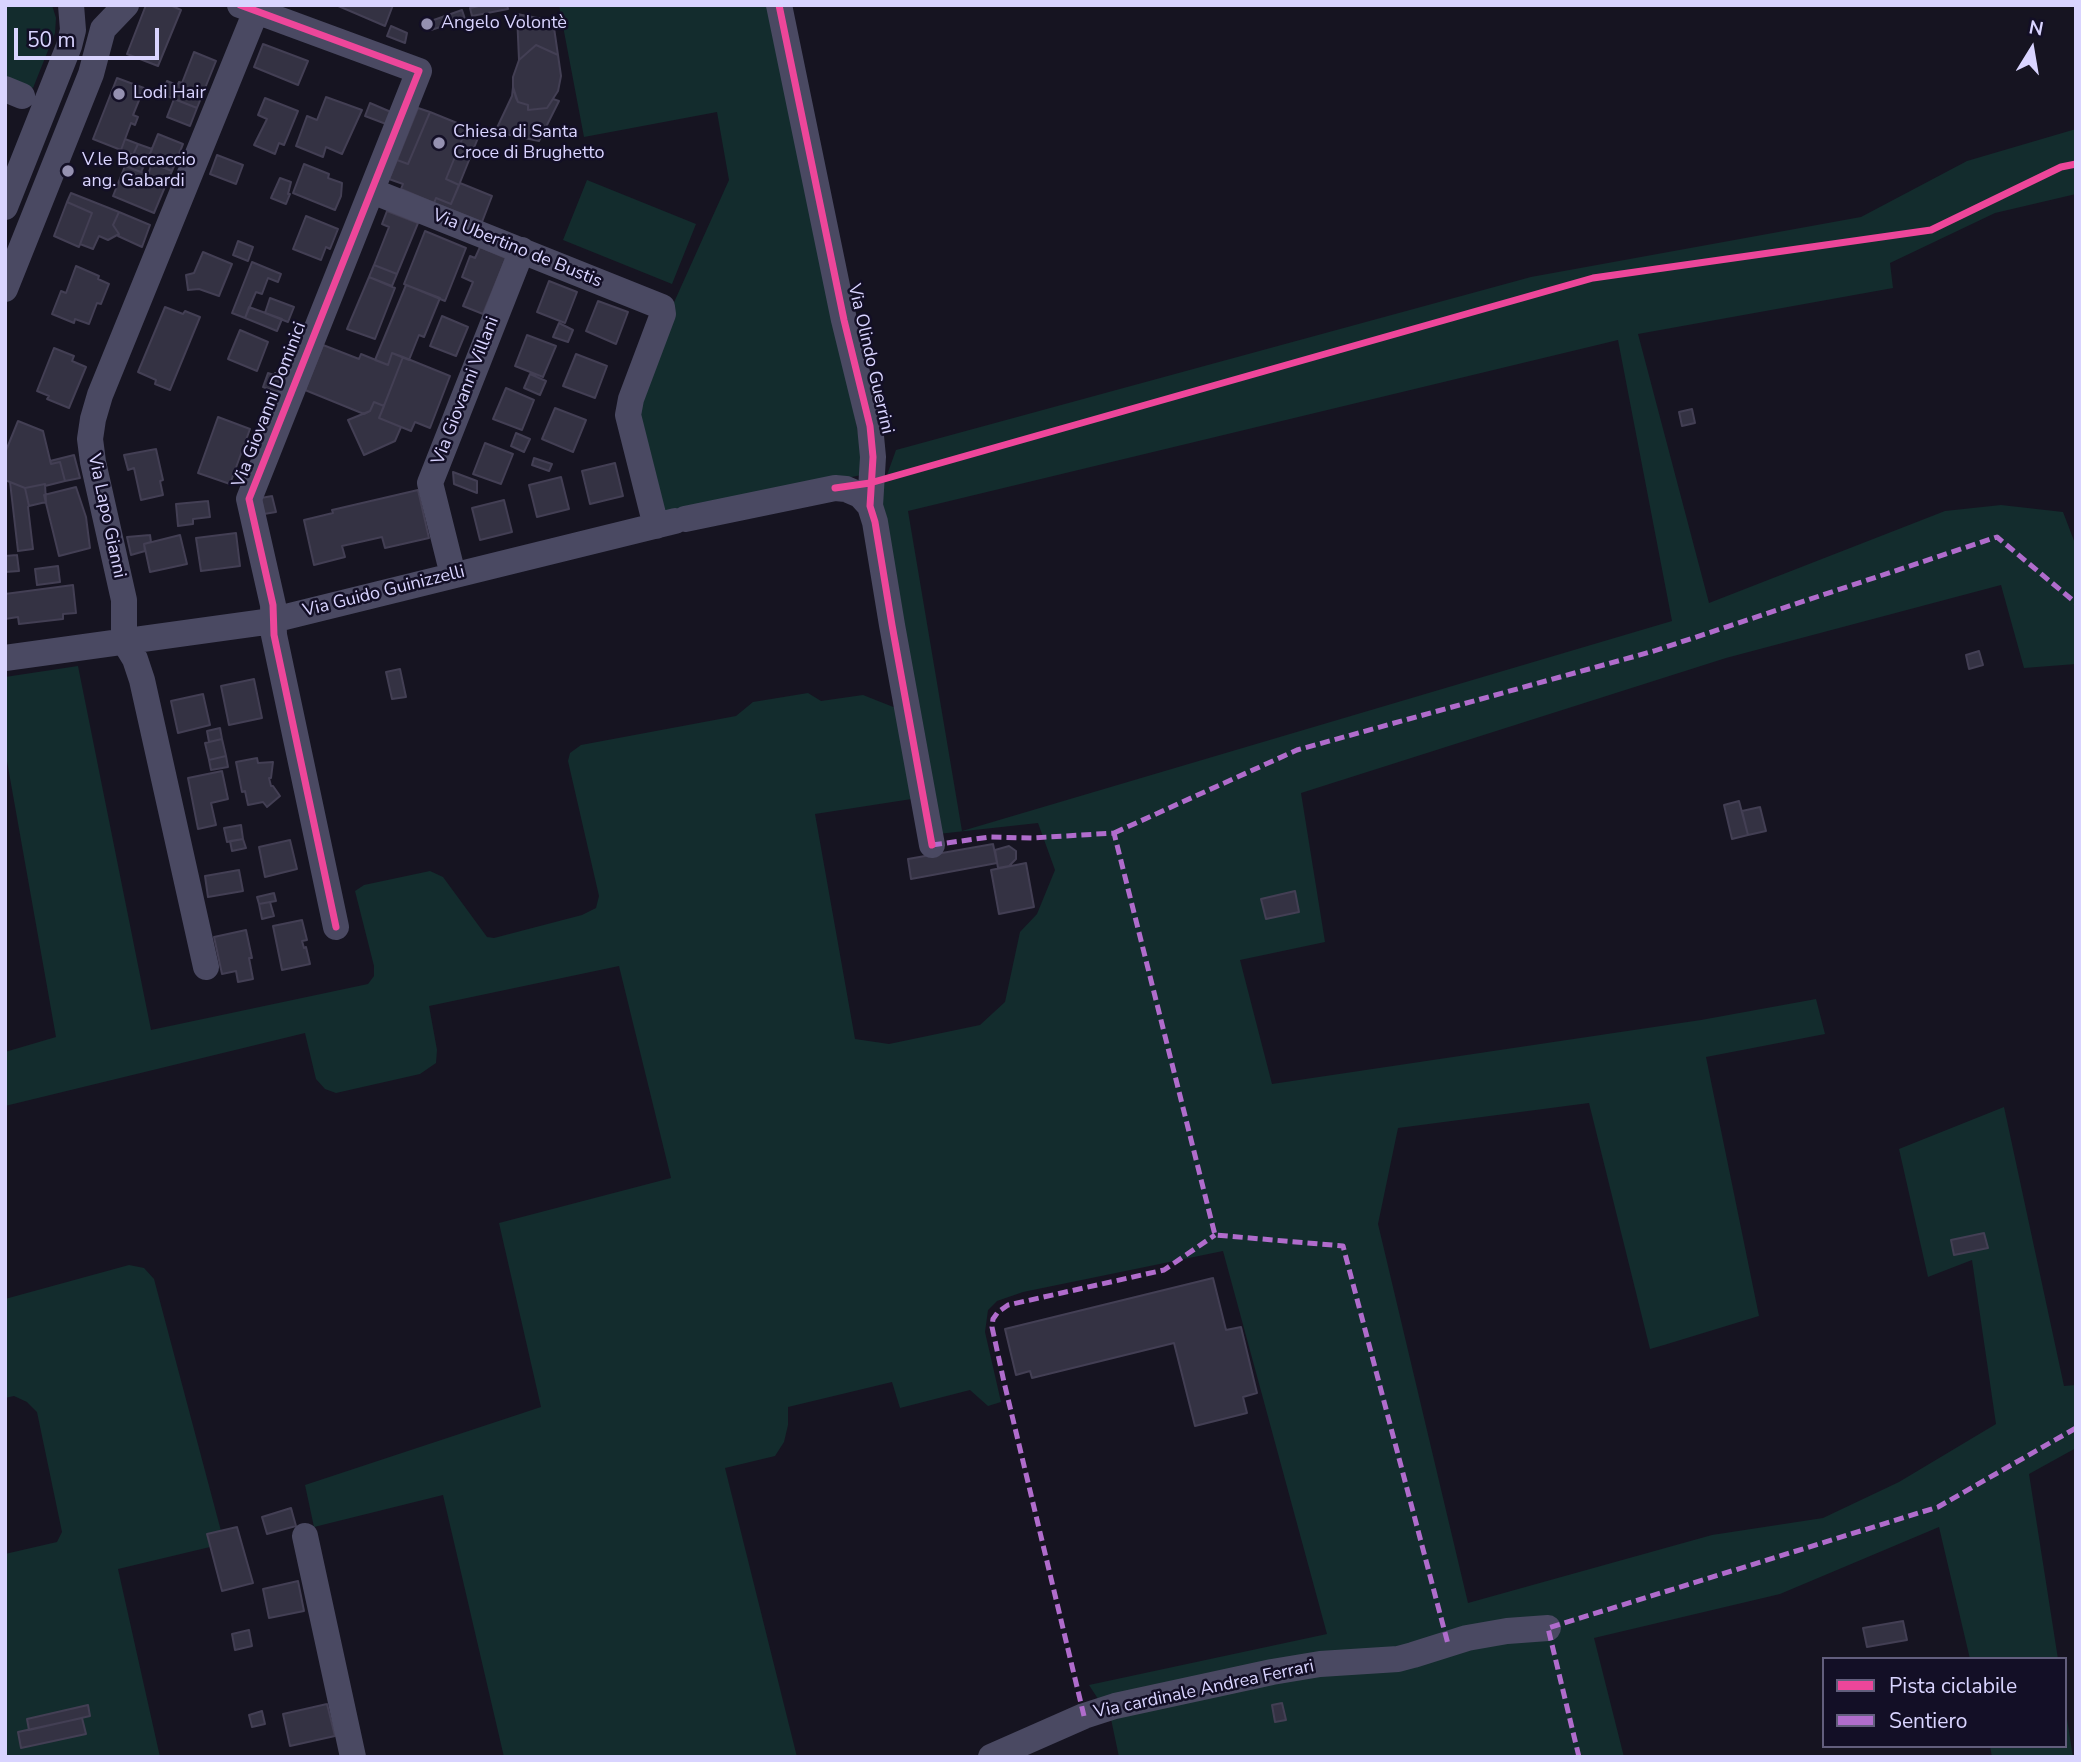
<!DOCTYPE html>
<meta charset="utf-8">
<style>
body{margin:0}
#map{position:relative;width:2081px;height:1762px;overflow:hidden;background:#161421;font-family:"Nunito Sans",sans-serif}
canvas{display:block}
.frame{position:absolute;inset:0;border:7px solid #d9d4ff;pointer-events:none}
.legend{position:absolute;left:1822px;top:1657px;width:245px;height:91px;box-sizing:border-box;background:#130f26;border:2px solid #625e7d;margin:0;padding:9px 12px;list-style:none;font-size:21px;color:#d9d4ff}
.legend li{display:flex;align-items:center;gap:14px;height:35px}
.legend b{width:35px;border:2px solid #625e7d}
.north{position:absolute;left:1997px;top:14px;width:70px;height:70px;-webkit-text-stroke:5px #130f26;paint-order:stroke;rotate:11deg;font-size:19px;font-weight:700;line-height:28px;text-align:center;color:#d9d4ff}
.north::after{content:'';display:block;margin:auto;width:24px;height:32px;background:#d9d4ff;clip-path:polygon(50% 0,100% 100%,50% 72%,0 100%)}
.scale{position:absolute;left:14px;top:28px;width:145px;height:32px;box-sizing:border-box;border:4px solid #d9d4ff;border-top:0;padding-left:9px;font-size:21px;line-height:24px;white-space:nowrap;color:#d9d4ff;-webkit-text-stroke:5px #130f26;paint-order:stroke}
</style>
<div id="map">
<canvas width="2081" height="1762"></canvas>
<div class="frame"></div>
<ul class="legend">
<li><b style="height:9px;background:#ed469a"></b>Pista ciclabile</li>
<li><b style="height:9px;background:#b06ccc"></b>Sentiero</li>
</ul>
<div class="north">N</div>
<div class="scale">50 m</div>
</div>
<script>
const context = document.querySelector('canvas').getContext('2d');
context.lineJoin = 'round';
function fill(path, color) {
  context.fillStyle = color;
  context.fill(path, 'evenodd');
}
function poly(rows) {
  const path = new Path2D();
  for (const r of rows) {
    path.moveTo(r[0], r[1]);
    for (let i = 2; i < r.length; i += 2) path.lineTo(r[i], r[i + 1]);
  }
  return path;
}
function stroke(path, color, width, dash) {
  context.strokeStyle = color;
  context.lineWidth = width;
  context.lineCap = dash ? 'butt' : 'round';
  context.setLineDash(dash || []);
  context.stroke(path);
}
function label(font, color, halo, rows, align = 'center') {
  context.font = font + ' "Nunito Sans",sans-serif';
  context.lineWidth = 5;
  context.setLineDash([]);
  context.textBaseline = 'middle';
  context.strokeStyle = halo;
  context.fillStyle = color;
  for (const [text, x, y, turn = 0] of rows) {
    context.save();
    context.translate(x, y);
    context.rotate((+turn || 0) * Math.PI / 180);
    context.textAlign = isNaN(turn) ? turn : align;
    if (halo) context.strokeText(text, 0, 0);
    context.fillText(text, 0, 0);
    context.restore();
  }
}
const green = poly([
 [5,5,52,5,56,18,55,33,33,88,5,77],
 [559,5,775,5,866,474,685,512,664,510,655,503,636,387,729,180,717,112,584,137],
 [2076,129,2076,194,1995,213,1890,263,1893,288,1638,334,1709,603,1945,511,2001,505,2063,512,2076,546,2076,664,2024,668,2001,585,1726,658,1301,793,1325,942,1240,960,1272,1084,1701,1020,1816,999,1825,1034,1706,1057,1759,1316,1664,1345,1650,1349,1589,1103,1398,1128,1378,1224,1468,1603,1712,1535,1823,1518,1899,1482,1996,1424,1972,1260,1928,1277,1899,1149,2004,1107,2064,1386,2076,1385,2076,1448,2029,1474,2058,1659,1970,1659,1939,1527,1780,1594,1594,1638,1624,1757,1119,1757,1111,1719,1089,1685,1327,1634,1223,1251,1023,1292,997,1301,988,1310,985,1332,1001,1402,988,1406,970,1390,900,1408,892,1382,788,1407,788,1425,784,1442,775,1456,725,1468,797,1757,504,1757,443,1495,314,1527,305,1485,541,1407,499,1223,671,1178,619,966,429,1006,437,1050,436,1063,420,1074,336,1093,325,1089,316,1079,305,1033,5,1106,5,1052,56,1037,5,750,5,677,78,666,151,1030,368,984,374,976,374,966,355,891,364,885,430,871,443,877,487,937,494,938,582,915,596,908,599,896,568,761,570,753,581,745,736,716,753,702,808,693,821,701,863,695,911,714,878,500,896,450,1531,277,1861,217,1967,161],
 [1618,340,1672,621,962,831,908,511],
 [931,796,938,834,1038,823,1055,870,1037,914,1020,932,1005,1002,980,1025,889,1044,855,1039,815,814],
 [587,180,696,224,672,284,563,240],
 [129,1265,144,1268,154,1279,221,1531,207,1534,210,1547,118,1569,160,1757,5,1757,5,1554,57,1542,62,1532,37,1412,27,1402,14,1396,5,1398,5,1299],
 [2065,1706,2073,1757,1992,1757,1990,1746,2065,1746]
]);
const building = poly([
 [146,5,170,5,181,10,158,66,127,54,146,5],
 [336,5,393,5,385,26,336,5],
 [483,5,507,5,508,9,472,16,470,8,483,5],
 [462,10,465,19,431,30,428,22,462,10],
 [517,14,553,21,558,55,536,45,519,60,517,14],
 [391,26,407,33,405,43,387,36,391,26],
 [263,44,308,61,298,85,254,67,263,44],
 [536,45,558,55,561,76,558,91,547,108,528,110,528,105,518,102,516,98,513,87,513,77,519,60,536,45],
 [194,52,216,61,197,108,172,98,179,82,182,83,194,52],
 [117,78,144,88,133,115,138,117,135,125,131,123,121,150,93,139,117,78],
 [167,81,177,85,172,98,162,94,167,81],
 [513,87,518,102,528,105,528,110,547,108,553,99,559,101,539,141,495,132,512,96,513,87],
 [326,97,362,110,342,154,326,147,323,157,296,146,307,116,317,120,326,97],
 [265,98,298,111,284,145,279,143,275,154,254,145,267,119,258,115,265,98],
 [174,99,197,108,190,126,167,117,174,99],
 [370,103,391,112,386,124,365,116,370,103],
 [418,108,430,112,408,164,397,160,418,108],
 [430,112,467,127,446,179,459,185,451,204,436,198,434,203,401,189,403,184,389,179,397,160,408,164,430,112],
 [467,127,480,133,459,185,446,179,467,127],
 [158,134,183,144,172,171,147,161,158,134],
 [125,139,138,144,133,155,121,150,125,139],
 [138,144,152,149,147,161,133,155,138,144],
 [131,154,146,161,141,172,125,166,131,154],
 [217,155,243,165,236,184,210,174,217,155],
 [152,163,172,171,167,182,148,175,152,163],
 [304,164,329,174,328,178,342,183,341,196,335,210,293,193,304,164],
 [125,166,167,182,154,213,113,196,125,166],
 [280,178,291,182,288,194,290,194,286,204,271,198,280,178],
 [460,183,492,196,482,222,434,203,436,198,451,204,460,183],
 [71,193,119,212,113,225,119,234,108,240,99,236,93,249,80,244,92,213,67,202,71,193],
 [67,202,92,213,79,247,54,236,67,202],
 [387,211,418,223,397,274,374,265,389,227,382,224,387,211],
 [119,212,150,225,142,247,118,236,119,234,113,225,119,212],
 [306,216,338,229,330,249,326,247,321,260,293,249,306,216],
 [425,231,466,248,445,301,404,284,425,231],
 [238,241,253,247,248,261,233,255,238,241],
 [480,247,506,258,483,314,463,306,473,282,462,277,470,256,475,258,480,247],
 [203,252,232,264,219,296,199,289,188,290,186,275,194,273,203,252],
 [252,262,281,274,278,282,268,278,262,294,256,292,245,318,232,313,252,262],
 [374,265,397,274,392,286,369,277,374,265],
 [76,266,99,276,98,279,109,284,101,304,97,303,89,324,75,319,74,323,52,314,61,291,66,293,76,266],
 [369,277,395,288,375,339,347,329,369,277],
 [549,281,577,292,565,323,537,312,549,281],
 [406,285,440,298,424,337,419,335,409,360,392,353,388,365,375,360,406,285],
 [270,298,294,307,288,322,265,313,270,298],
 [598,301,628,312,616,344,586,331,598,301],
 [165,307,183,314,185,311,200,317,170,390,155,384,156,380,138,372,165,307],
 [249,307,282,319,277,331,245,318,249,307],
 [442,316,468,327,456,356,430,346,442,316],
 [559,323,573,330,568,342,553,337,559,323],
 [240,330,268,342,257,371,228,359,240,330],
 [527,335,556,346,543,377,515,366,527,335],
 [323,345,359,359,361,354,388,365,392,353,403,357,384,406,374,402,370,411,364,414,305,390,323,345],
 [54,348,74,356,72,361,86,367,69,408,47,399,49,396,37,391,54,348],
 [576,354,607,366,595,398,563,386,576,354],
 [403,357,450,376,430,428,415,422,411,431,379,418,403,357],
 [268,373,274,375,275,373,283,376,277,392,263,387,268,373],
 [530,374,546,381,540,395,524,388,530,374],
 [506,388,534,400,522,430,493,419,506,388],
 [374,402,384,406,379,418,401,427,395,441,364,455,348,420,370,411,374,402],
 [555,408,586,420,573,452,542,439,555,408],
 [1692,409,1695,423,1682,426,1679,412,1692,409],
 [218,417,250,429,230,484,198,473,218,417],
 [18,421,43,431,51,464,60,462,65,481,45,486,45,484,25,488,5,480,5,453,18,421],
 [516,433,530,439,524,452,511,446,516,433],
 [485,443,513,454,501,484,473,474,485,443],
 [156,449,163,480,160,481,163,495,141,500,134,468,128,470,124,455,156,449],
 [74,455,80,478,65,481,60,462,51,464,50,461,74,455],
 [534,458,552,464,549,471,532,465,534,458],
 [615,463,623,496,590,504,582,471,615,463],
 [453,472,477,481,477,493,454,484,453,472],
 [561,477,569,509,537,517,529,485,561,477],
 [10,482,25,488,29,506,28,507,33,549,18,551,10,482],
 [45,484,46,502,29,506,25,488,45,484],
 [76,487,86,517,90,548,59,556,44,495,76,487],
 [418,490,429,538,385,548,382,537,342,546,345,557,314,565,304,520,333,513,332,510,418,490],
 [272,496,276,512,264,514,261,498,272,496],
 [504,500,512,532,480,540,472,508,504,500],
 [208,501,210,517,193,519,193,524,178,526,176,504,208,501],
 [236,533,240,566,201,571,196,538,236,533],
 [150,535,151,542,144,544,145,551,131,555,127,537,150,535],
 [180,535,187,564,150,572,144,544,180,535],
 [17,555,19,571,5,572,5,556,17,555],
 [58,566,60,582,37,585,35,569,58,566],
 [73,585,76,613,63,614,63,619,19,624,18,617,5,619,5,594,73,585],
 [1979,651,1983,665,1969,669,1966,655,1979,651],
 [400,669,406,697,392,699,386,672,400,669],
 [254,679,262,718,229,725,221,686,254,679],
 [203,694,210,725,178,733,171,701,203,694],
 [220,728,222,739,209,742,207,731,220,728],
 [222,739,226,756,209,760,205,743,222,739],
 [226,756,228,767,211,770,209,760,226,756],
 [257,758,258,763,273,762,271,778,269,778,271,786,273,786,280,796,267,807,263,802,248,805,245,791,242,792,236,762,257,758],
 [222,771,228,799,211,803,216,825,198,829,188,778,222,771],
 [1739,801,1748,835,1732,839,1724,805,1739,801],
 [1760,807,1766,831,1748,835,1742,811,1760,807],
 [241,825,243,839,227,842,224,828,241,825],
 [243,839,246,848,232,851,230,841,243,839],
 [290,840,297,869,265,877,259,847,290,840],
 [993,844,997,863,911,879,908,859,993,844],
 [1009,846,1016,851,1016,859,1009,866,998,868,995,850,1009,846],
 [1026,863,1034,907,999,914,991,870,1026,863],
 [239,870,243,891,208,897,205,876,239,870],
 [1295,891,1299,912,1266,919,1261,899,1295,891],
 [274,893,276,901,259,904,257,897,274,893],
 [270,902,274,916,262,919,259,904,270,902],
 [302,920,307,940,302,941,304,948,306,947,310,964,282,970,273,926,302,920],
 [246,930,252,958,249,958,253,979,238,982,236,971,222,974,214,937,246,930],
 [1984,1233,1988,1248,1954,1255,1951,1240,1984,1233],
 [1213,1278,1226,1330,1241,1327,1257,1393,1243,1397,1247,1413,1195,1426,1174,1343,1032,1378,1030,1371,1016,1375,1005,1329,1213,1278],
 [291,1508,296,1526,267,1534,262,1517,291,1508],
 [237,1527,253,1583,222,1591,207,1534,237,1527],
 [298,1581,304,1611,269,1618,263,1589,298,1581],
 [1903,1621,1907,1640,1867,1647,1863,1628,1903,1621],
 [249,1630,252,1646,235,1650,232,1634,249,1630],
 [1282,1703,1286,1720,1275,1722,1272,1705,1282,1703],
 [327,1704,335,1736,290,1746,283,1714,327,1704],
 [88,1705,90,1716,29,1730,27,1719,88,1705],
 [262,1711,265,1724,252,1727,249,1715,262,1711],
 [82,1718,86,1734,21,1748,18,1732,82,1718]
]);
const minor = poly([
 [240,5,419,71,249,499,273,605,274,635,336,927],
 [779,5,844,320,870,426,873,457,870,506,875,522,892,625,932,845],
 [5,89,22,96],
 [372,191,662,307,663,314,631,399,628,415,656,526],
 [5,207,69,46,73,30,71,5],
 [5,289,91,74,103,29,126,5],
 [685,519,835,488,846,489,860,495,870,506],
 [453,575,430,483,522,250],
 [5,658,265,622,675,521],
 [206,967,142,680,135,659,124,641,124,600,93,462,90,439,93,419,100,395,252,21,265,5],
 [305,1536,353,1757],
 [991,1757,1084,1716,1115,1706,1272,1672,1320,1664,1398,1659,1413,1655,1467,1638,1507,1631,1548,1628]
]);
const quiet = poly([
 [1114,833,1297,750,1654,651,1997,537,2076,603],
 [932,845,990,837,1032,838,1114,833,1215,1235,1343,1246,1448,1644],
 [1084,1716,1004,1382,992,1327,993,1319,998,1312,1008,1305,1164,1270,1215,1235],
 [1579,1757,1548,1628,1938,1507,2076,1428]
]);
const cycleway = poly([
 [240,5,419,71,249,499,273,605,274,635,336,927],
 [779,5,844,320,870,426,873,457,870,506,875,522,892,625,932,845],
 [835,488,870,483,1593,278,1931,230,2061,167,2076,164]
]);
const markers = [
 [427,24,7,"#9591b1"],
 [119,94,7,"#9591b1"],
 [439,143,7,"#9591b1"],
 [68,171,7,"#9591b1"]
];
const poiNames = [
 ["Angelo Volontè",441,24],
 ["Lodi Hair",133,94],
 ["Chiesa di Santa",453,133],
 ["Croce di Brughetto",453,154],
 ["V.le Boccaccio",82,161],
 ["ang. Gabardi",82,182]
];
const streetNames = [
 ["Via Ubertino de Bustis",517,249,22],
 ["Via Olindo Guerrini",870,359,77],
 ["Via Giovanni Villani",466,391,-69],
 ["Via Giovanni Dominici",270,405,-69],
 ["Via Lapo Gianni",106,516,78],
 ["Via Guido Guinizzelli",384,592,-14],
 ["Via cardinale Andrea Ferrari",1204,1690,-12]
];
fill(green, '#132c2d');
fill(building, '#343243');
stroke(building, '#433f54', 2);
stroke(minor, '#4a4962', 26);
stroke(quiet, '#b06ccc', 5, [10, 5]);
stroke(cycleway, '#ed469a', 7);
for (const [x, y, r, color] of markers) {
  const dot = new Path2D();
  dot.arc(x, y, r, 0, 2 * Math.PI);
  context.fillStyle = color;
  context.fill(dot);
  stroke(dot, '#130f26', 2.5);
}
label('18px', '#d9d4ff', '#130f26', poiNames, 'left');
label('18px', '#d9d4ff', '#130f26', streetNames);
</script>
